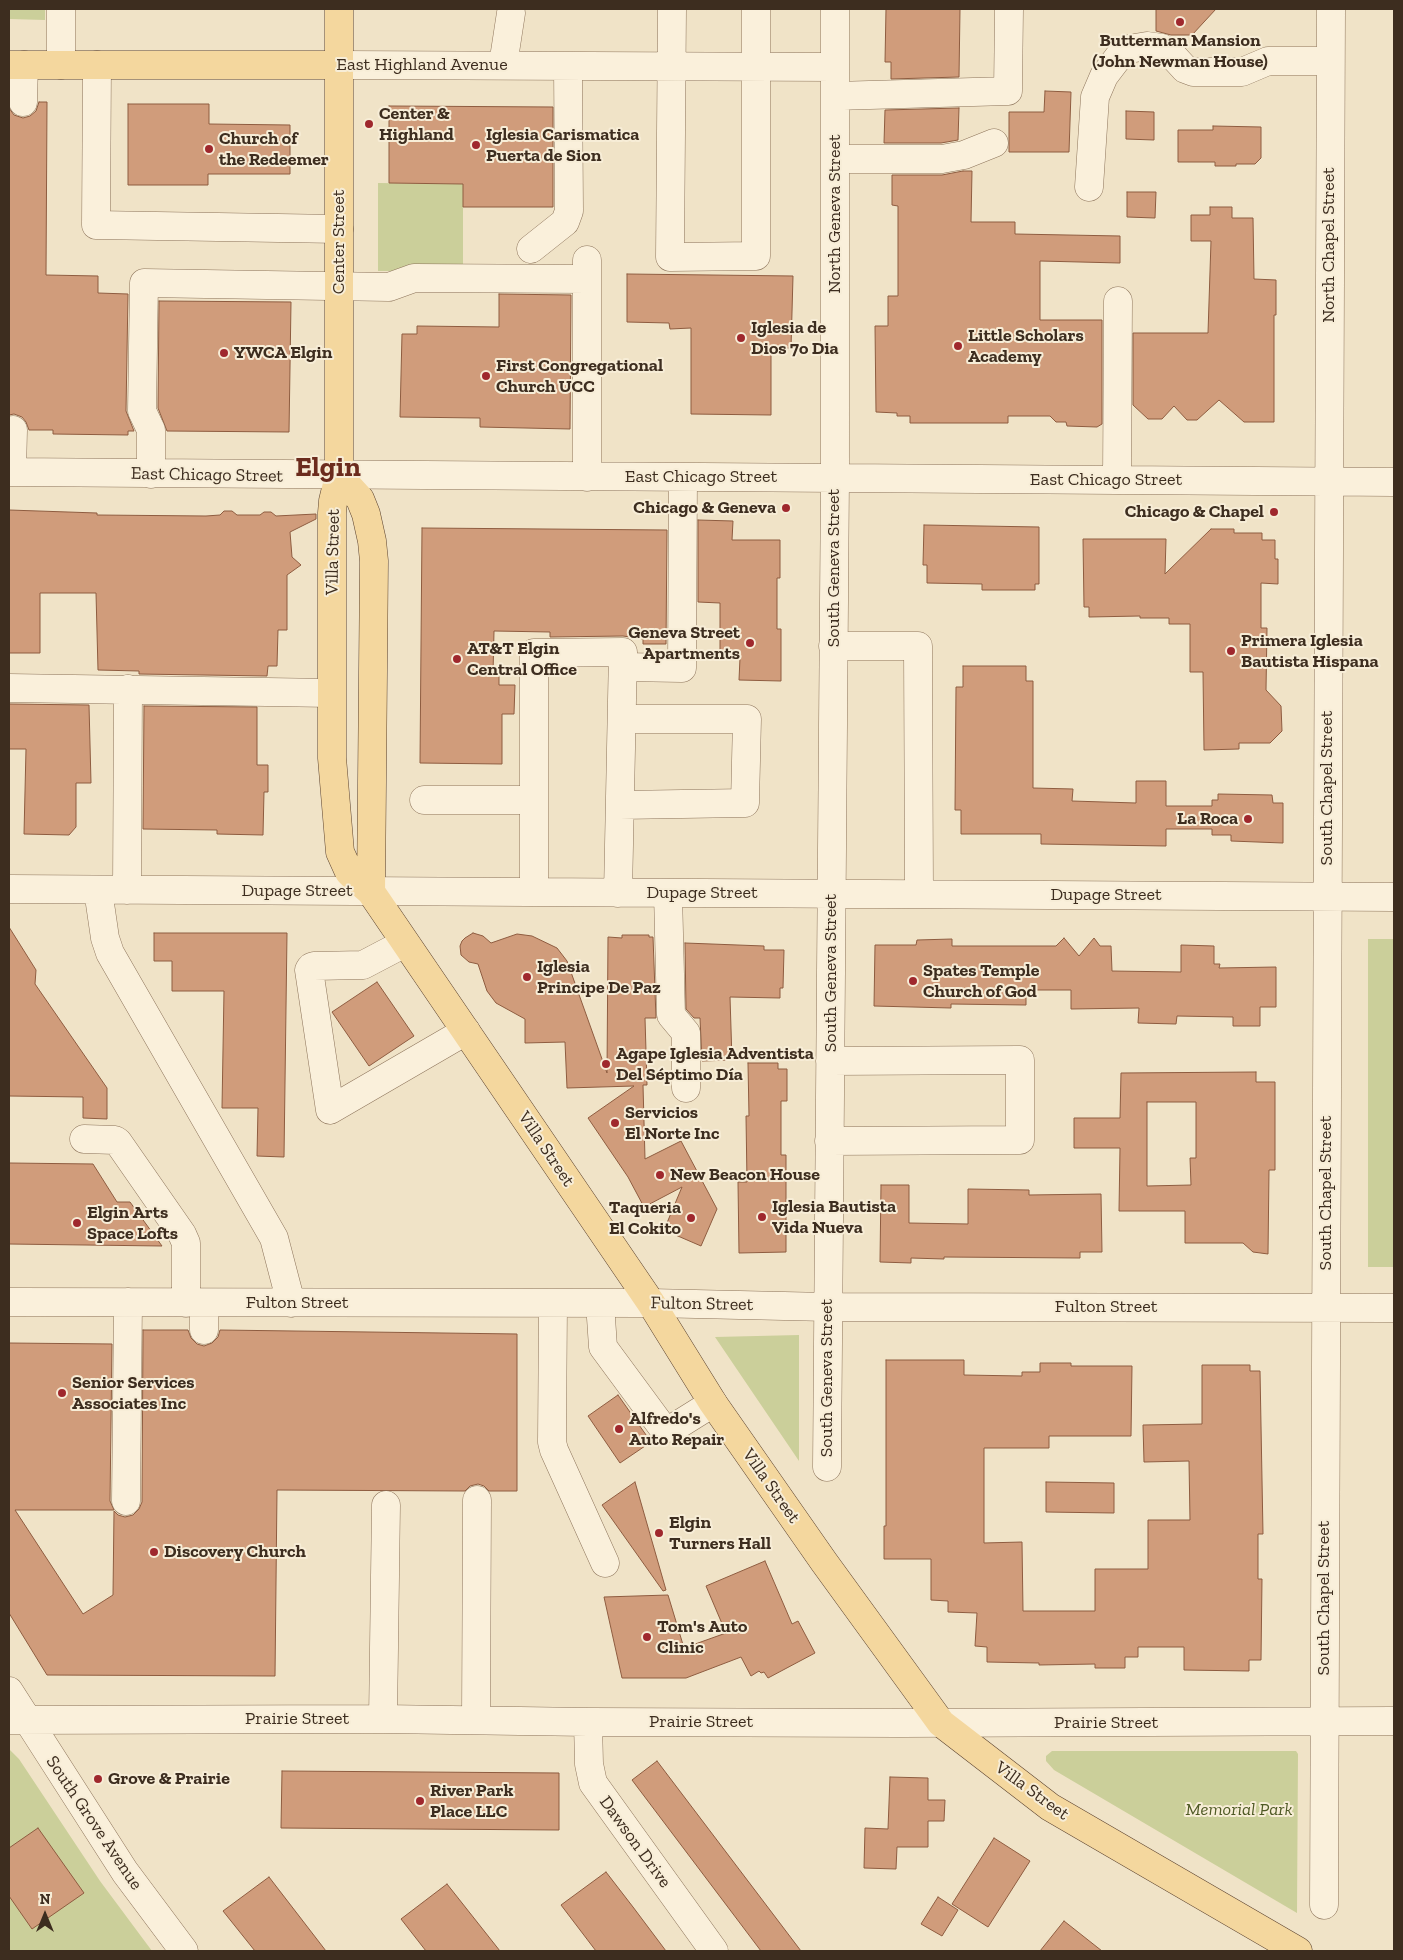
<!DOCTYPE html>
<meta charset="utf-8">
<style>
body{margin:0}
#map{position:relative;width:1403px;height:1960px;overflow:hidden;background:#f0e3c7;font-family:"Zilla Slab",serif}
canvas{display:block}
.frame{position:absolute;inset:0;border:10px solid #3d2d1f;pointer-events:none}
.north{position:absolute;left:20px;top:1890px;width:50px;height:50px;-webkit-text-stroke:4px #f7edd7;paint-order:stroke;rotate:0deg;font-size:14px;font-weight:700;line-height:20px;text-align:center;color:#3d2d1f}
.north::after{content:'';display:block;margin:auto;width:18px;height:22px;background:#3d2d1f;clip-path:polygon(50% 0,100% 100%,50% 72%,0 100%)}
</style>
<div id="map">
<canvas width="1403" height="1960"></canvas>
<div class="frame"></div>
<div class="north">N</div>
</div>
<script>
const context = document.querySelector('canvas').getContext('2d');
context.lineJoin = 'round';
function fill(path, color) {
  context.fillStyle = color;
  context.fill(path, 'evenodd');
}
function poly(rows) {
  const path = new Path2D();
  for (const r of rows) {
    path.moveTo(r[0], r[1]);
    for (let i = 2; i < r.length; i += 2) path.lineTo(r[i], r[i + 1]);
  }
  return path;
}
function stroke(path, color, width, dash) {
  context.strokeStyle = color;
  context.lineWidth = width;
  context.lineCap = dash ? 'butt' : 'round';
  context.setLineDash(dash || []);
  context.stroke(path);
}
function label(font, color, halo, rows, align = 'center') {
  context.font = font + ' "Zilla Slab",serif';
  context.lineWidth = 4;
  context.setLineDash([]);
  context.textBaseline = 'middle';
  context.strokeStyle = halo;
  context.fillStyle = color;
  for (const [text, x, y, turn = 0] of rows) {
    context.save();
    context.translate(x, y);
    context.rotate((+turn || 0) * Math.PI / 180);
    context.textAlign = isNaN(turn) ? turn : align;
    if (halo) context.strokeText(text, 0, 0);
    context.fillText(text, 0, 0);
    context.restore();
  }
}
const green = poly([
 [9,9,45,9,45,20,9,19],
 [378,183,463,184,463,271,378,271],
 [1368,939,1394,939,1394,1267,1368,1267],
 [799,1335,799,1461,715,1337],
 [9,1749,19,1759,100,1881,152,1951,9,1951],
 [1052,1751,1296,1751,1298,1754,1297,1913,1054,1770,1046,1761,1046,1756]
]);
const building = poly([
 [886,9,960,9,959,77,891,79,891,62,885,62,886,9],
 [1156,9,1216,9,1192,35,1171,35,1156,31,1156,9],
 [1045,91,1071,92,1069,152,1009,152,1009,112,1044,112,1045,91],
 [39,102,47,102,46,275,98,276,98,293,128,294,126,411,134,431,128,431,128,435,53,434,53,430,29,430,26,422,22,417,14,414,9,415,9,108,14,115,23,118,30,116,36,111,39,102],
 [128,104,209,104,209,124,290,125,290,174,208,174,208,185,128,185,128,104],
 [389,106,553,107,553,207,463,207,463,184,389,183,389,106],
 [959,108,958,140,941,143,884,143,885,110,959,108],
 [1126,111,1154,112,1154,140,1126,139,1126,111],
 [1213,126,1261,127,1261,158,1255,164,1236,164,1236,166,1215,166,1215,162,1178,162,1178,130,1213,130,1213,126],
 [963,171,972,171,971,222,1015,222,1015,234,1120,236,1120,263,1040,261,1040,320,1102,320,1102,424,1097,427,1067,426,1066,422,1056,422,1050,416,1008,416,1008,423,910,423,910,416,897,416,897,413,876,412,875,326,888,326,888,296,898,296,898,206,892,205,892,175,942,175,963,171],
 [1127,192,1156,192,1155,218,1127,217,1127,192],
 [1210,207,1232,207,1232,218,1253,218,1254,279,1276,280,1276,315,1274,315,1274,422,1244,422,1219,400,1197,420,1187,420,1174,406,1162,419,1148,419,1133,405,1133,333,1208,333,1211,241,1191,241,1191,215,1210,215,1210,207],
 [627,274,793,276,791,348,771,348,771,415,691,414,691,328,670,329,669,323,627,322,627,274],
 [499,294,571,295,570,429,480,427,480,418,400,417,402,334,417,334,417,326,499,327,499,294],
 [159,301,291,302,289,432,167,431,158,408,159,301],
 [9,510,97,513,97,515,206,516,220,515,224,511,232,511,237,515,260,515,264,512,271,512,276,516,316,514,316,519,290,532,292,557,301,565,287,575,287,630,278,630,277,666,268,666,267,676,139,674,139,671,98,670,96,593,40,593,40,653,9,653,9,510],
 [698,520,733,521,732,540,780,540,780,578,777,578,777,629,781,629,781,681,739,680,740,658,720,658,720,603,698,602,698,520],
 [924,525,1039,527,1039,584,1035,584,1035,590,982,590,982,584,927,583,927,565,923,565,924,525],
 [422,528,667,530,666,644,643,644,643,639,623,636,550,637,550,632,494,631,493,674,499,674,499,685,515,685,514,714,502,714,502,764,420,763,422,528],
 [1211,529,1234,529,1234,533,1262,533,1262,540,1275,540,1275,559,1278,559,1278,584,1261,583,1261,628,1267,628,1266,690,1281,706,1282,731,1270,743,1239,743,1239,749,1204,750,1203,672,1190,672,1190,624,1169,624,1169,618,1140,618,1140,616,1089,617,1089,607,1084,607,1083,539,1166,539,1165,574,1211,529],
 [963,666,1026,666,1026,681,1033,681,1033,788,1073,789,1072,801,1136,803,1136,781,1166,781,1166,806,1212,806,1212,800,1218,800,1218,794,1272,795,1273,803,1283,803,1283,843,1231,841,1231,835,1212,835,1212,829,1166,829,1166,846,1041,844,1041,834,961,834,961,810,955,810,956,687,963,687,963,666],
 [9,704,89,705,91,783,76,783,76,827,69,835,24,834,26,749,9,749,9,704],
 [144,706,257,707,257,765,268,765,268,792,264,792,263,835,217,834,217,830,143,829,144,706],
 [9,927,36,970,35,984,107,1088,107,1119,83,1118,83,1097,9,1096,9,927],
 [154,933,287,933,284,1157,257,1156,258,1108,222,1108,224,991,172,991,172,961,154,961,154,933],
 [473,933,483,936,491,943,517,934,532,936,557,948,567,961,607,1073,608,937,622,938,622,935,649,935,649,937,653,937,656,1018,645,1018,647,1085,643,1085,645,1159,681,1141,717,1209,701,1246,664,1230,682,1187,644,1207,628,1177,588,1118,634,1086,567,1088,565,1042,525,1043,525,1019,496,1003,487,991,478,964,469,962,461,955,460,946,462,941,465,938,473,933],
 [1064,938,1079,956,1094,938,1100,946,1111,946,1112,971,1181,972,1181,945,1214,946,1214,964,1220,964,1219,968,1276,967,1276,1007,1260,1007,1260,1026,1233,1026,1233,1017,1177,1016,1176,1024,1138,1023,1139,1008,1071,1009,1071,990,1026,990,1026,1005,951,1004,951,1008,874,1006,875,945,916,945,917,940,952,939,952,946,1056,946,1064,938],
 [685,943,764,946,764,950,784,950,783,988,780,988,780,998,730,997,732,1060,702,1061,700,1018,694,1018,686,1009,685,943],
 [377,982,414,1036,369,1066,332,1012,377,982],
 [748,1063,778,1063,778,1069,787,1069,787,1101,781,1101,781,1155,786,1155,786,1252,739,1253,738,1182,747,1182,746,1116,749,1116,748,1063],
 [1256,1072,1256,1082,1275,1082,1275,1170,1269,1170,1268,1254,1253,1252,1243,1243,1185,1243,1185,1211,1119,1211,1120,1148,1074,1148,1074,1118,1120,1118,1121,1073,1256,1072],
 [1147,1102,1196,1102,1196,1158,1190,1158,1191,1185,1147,1186,1147,1102],
 [9,1163,93,1164,117,1202,130,1202,162,1246,9,1244,9,1163],
 [881,1185,909,1185,909,1223,968,1224,968,1189,1029,1190,1029,1195,1101,1194,1102,1252,1080,1252,1080,1258,944,1257,944,1259,911,1258,911,1263,880,1262,881,1185],
 [143,1330,188,1330,191,1338,197,1344,204,1346,212,1343,218,1337,220,1330,517,1334,517,1491,489,1491,484,1486,478,1484,470,1486,465,1491,277,1490,275,1676,47,1675,9,1613,9,1343,112,1344,110,1501,114,1510,15,1510,83,1614,113,1595,114,1511,118,1515,125,1517,133,1515,139,1509,142,1502,143,1330],
 [886,1360,964,1360,964,1375,1022,1376,1022,1372,1040,1372,1040,1363,1071,1363,1071,1366,1132,1366,1131,1436,1049,1436,1049,1448,984,1448,984,1543,1022,1542,1023,1611,1095,1611,1095,1569,1148,1569,1148,1520,1190,1520,1189,1461,1144,1462,1143,1425,1202,1424,1202,1365,1250,1365,1250,1371,1260,1371,1263,1534,1258,1534,1258,1579,1262,1579,1261,1660,1249,1660,1249,1671,1184,1670,1184,1647,1138,1647,1138,1657,1125,1657,1125,1668,1095,1668,1095,1664,1039,1665,1039,1663,987,1662,987,1647,975,1646,977,1613,948,1612,948,1601,931,1600,931,1559,884,1559,884,1526,886,1526,886,1360],
 [618,1395,651,1442,620,1463,588,1416,618,1395],
 [635,1482,666,1590,663,1591,602,1505,635,1482],
 [1046,1482,1114,1483,1114,1513,1046,1512,1046,1482],
 [765,1561,792,1624,798,1621,815,1653,768,1678,764,1672,761,1673,759,1671,751,1676,741,1657,686,1678,622,1678,604,1597,668,1595,684,1648,726,1633,706,1586,765,1561],
 [657,1761,801,1951,761,1951,632,1780,657,1761],
 [282,1771,559,1773,559,1830,281,1828,282,1771],
 [890,1777,928,1778,928,1800,945,1800,944,1821,928,1821,928,1847,897,1847,896,1869,864,1868,865,1828,888,1829,890,1777],
 [38,1828,84,1893,32,1929,9,1896,9,1848,38,1828],
 [994,1838,1030,1861,988,1927,952,1904,994,1838],
 [606,1872,633,1907,666,1951,596,1951,561,1905,606,1872],
 [269,1877,326,1951,255,1951,223,1911,269,1877],
 [447,1884,500,1951,426,1951,401,1919,447,1884],
 [938,1897,958,1910,942,1936,921,1924,938,1897],
 [1064,1921,1102,1951,1040,1951,1064,1921]
]);
const minor = poly([
 [672,9,670,257,756,256,756,9],
 [61,65,61,9],
 [97,65,96,225,339,229],
 [339,65,835,67],
 [503,65,511,13],
 [835,96,1008,91,1009,9],
 [23,102,24,65],
 [835,159,942,159,964,155,994,143],
 [1089,187,1095,97,1104,76,1120,55,1129,49,1147,46,1162,48,1174,57,1185,69,1193,72,1242,72,1268,61,1330,61],
 [531,249,565,222,569,211,568,66],
 [9,472,1394,482],
 [12,472,13,430],
 [151,474,151,430,142,411,144,283,389,287,414,278,587,279],
 [587,477,587,260],
 [1117,480,1118,301],
 [833,646,918,646,919,894],
 [623,667,682,668,683,477],
 [9,688,331,693],
 [424,800,534,800],
 [620,805,745,803,747,719,622,719],
 [9,889,1394,897],
 [98,890,105,938,110,953,274,1238,291,1303],
 [127,890,128,689],
 [534,892,534,653,623,652,618,893],
 [668,893,671,1015,686,1033,686,1088],
 [405,943,363,965,314,966,311,967,309,970,330,1110,466,1031],
 [84,1139,115,1140,118,1142,182,1234,186,1243,186,1303],
 [829,1141,1020,1140,1020,1060,830,1061],
 [9,1302,651,1303,828,1307,1394,1308],
 [204,1303,204,1330],
 [553,1303,552,1442,554,1450,605,1563],
 [600,1303,603,1347,662,1427,673,1428,713,1403],
 [827,1467,835,478,835,9],
 [126,1501,128,1302],
 [9,1691,125,1872,184,1951],
 [383,1719,386,1505],
 [9,1720,383,1719,588,1722,900,1723,1394,1721],
 [476,1720,477,1500],
 [588,1722,589,1764,593,1783,714,1951],
 [1324,1905,1331,9]
]);
const major = poly([
 [339,9,339,476,333,501,332,513,332,758,340,852,349,872,356,879,371,892,651,1303,713,1403,824,1562,941,1723,1050,1807,1298,1951],
 [9,65,339,65],
 [339,476,360,499,366,514,372,541,374,561,371,892]
]);
const markers = [
 [1180,22,5,"#9f282d"],
 [369,124,5,"#9f282d"],
 [476,145,5,"#9f282d"],
 [209,149,5,"#9f282d"],
 [741,338,5,"#9f282d"],
 [958,346,5,"#9f282d"],
 [224,353,5,"#9f282d"],
 [486,376,5,"#9f282d"],
 [786,508,5,"#9f282d"],
 [1274,512,5,"#9f282d"],
 [750,643,5,"#9f282d"],
 [1231,651,5,"#9f282d"],
 [457,659,5,"#9f282d"],
 [1248,819,5,"#9f282d"],
 [527,977,5,"#9f282d"],
 [913,981,5,"#9f282d"],
 [606,1064,5,"#9f282d"],
 [615,1123,5,"#9f282d"],
 [660,1175,5,"#9f282d"],
 [762,1217,5,"#9f282d"],
 [691,1218,5,"#9f282d"],
 [77,1223,5,"#9f282d"],
 [62,1393,5,"#9f282d"],
 [619,1429,5,"#9f282d"],
 [659,1533,5,"#9f282d"],
 [154,1552,5,"#9f282d"],
 [647,1637,5,"#9f282d"],
 [98,1779,5,"#9f282d"],
 [420,1801,5,"#9f282d"]
];
const poiNames = [
 ["Butterman Mansion",1180,41,"center"],
 ["(John Newman House)",1180,62,"center"],
 ["Center &",379,114],
 ["Highland",379,135],
 ["Iglesia Carismatica",486,135],
 ["Puerta de Sion",486,156],
 ["Church of",219,139],
 ["the Redeemer",219,160],
 ["Iglesia de",751,328],
 ["Dios 7o Dia",751,349],
 ["Little Scholars",968,336],
 ["Academy",968,357],
 ["YWCA Elgin",234,353],
 ["First Congregational",496,366],
 ["Church UCC",496,387],
 ["Chicago & Geneva",776,508,"right"],
 ["Chicago & Chapel",1264,512,"right"],
 ["Geneva Street",740,633,"right"],
 ["Apartments",740,654,"right"],
 ["Primera Iglesia",1241,641],
 ["Bautista Hispana",1241,662],
 ["AT&T Elgin",467,649],
 ["Central Office",467,670],
 ["La Roca",1238,819,"right"],
 ["Iglesia",537,967],
 ["Principe De Paz",537,988],
 ["Spates Temple",923,971],
 ["Church of God",923,992],
 ["Agape Iglesia Adventista",616,1054],
 ["Del Séptimo Día",616,1075],
 ["Servicios",625,1113],
 ["El Norte Inc",625,1134],
 ["New Beacon House",670,1175],
 ["Iglesia Bautista",772,1207],
 ["Vida Nueva",772,1228],
 ["Taqueria",681,1208,"right"],
 ["El Cokito",681,1229,"right"],
 ["Elgin Arts",87,1213],
 ["Space Lofts",87,1234],
 ["Senior Services",72,1383],
 ["Associates Inc",72,1404],
 ["Alfredo's",629,1419],
 ["Auto Repair",629,1440],
 ["Elgin",669,1523],
 ["Turners Hall",669,1544],
 ["Discovery Church",164,1552],
 ["Tom's Auto",657,1627],
 ["Clinic",657,1648],
 ["Grove & Prairie",108,1779],
 ["River Park",430,1791],
 ["Place LLC",430,1812]
];
const streetNames = [
 ["East Highland Avenue",422,65],
 ["North Geneva Street",835,214,-90],
 ["Center Street",339,242,-90],
 ["North Chapel Street",1329,245,-90],
 ["East Chicago Street",207,475,1],
 ["East Chicago Street",701,477],
 ["East Chicago Street",1106,480],
 ["Villa Street",333,552,-89],
 ["South Geneva Street",834,568,-90],
 ["South Chapel Street",1327,788,-90],
 ["Dupage Street",297,891],
 ["Dupage Street",702,893],
 ["Dupage Street",1106,895],
 ["South Geneva Street",831,973,-90],
 ["Villa Street",546,1149,56],
 ["South Chapel Street",1326,1193,-90],
 ["Fulton Street",297,1303],
 ["Fulton Street",702,1304,1],
 ["Fulton Street",1106,1307],
 ["South Geneva Street",827,1378,-90],
 ["Villa Street",771,1486,55],
 ["South Chapel Street",1324,1598,-90],
 ["Prairie Street",297,1719],
 ["Prairie Street",701,1722],
 ["Prairie Street",1106,1723],
 ["Villa Street",1032,1791,36],
 ["South Grove Avenue",94,1823,56],
 ["Dawson Drive",635,1842,54]
];
const parkNames = [
 ["Memorial Park",1239,1810]
];
const townNames = [
 ["Elgin",328,468]
];
fill(green, '#cbcf9a');
fill(building, '#d09c7b');
stroke(building, '#8e5c40', 1);
stroke(minor, '#8d745b', 29);
stroke(major, '#5b422f', 29);
stroke(minor, '#faf0db', 28);
stroke(major, '#f4d79e', 28);
for (const [x, y, r, color] of markers) {
  const dot = new Path2D();
  dot.arc(x, y, r, 0, 2 * Math.PI);
  context.fillStyle = color;
  context.fill(dot);
  stroke(dot, '#f7edd7', 2);
}
label('bold 18px', '#3d2d1f', '#f7edd7', poiNames, 'left');
label('18px', '#3d2d1f', '#f7edd7', streetNames);
label('italic 18px', '#4f5a25', '#f7edd7', parkNames);
label('bold 28px', '#6b2b1d', '#f7edd7', townNames);
</script>
